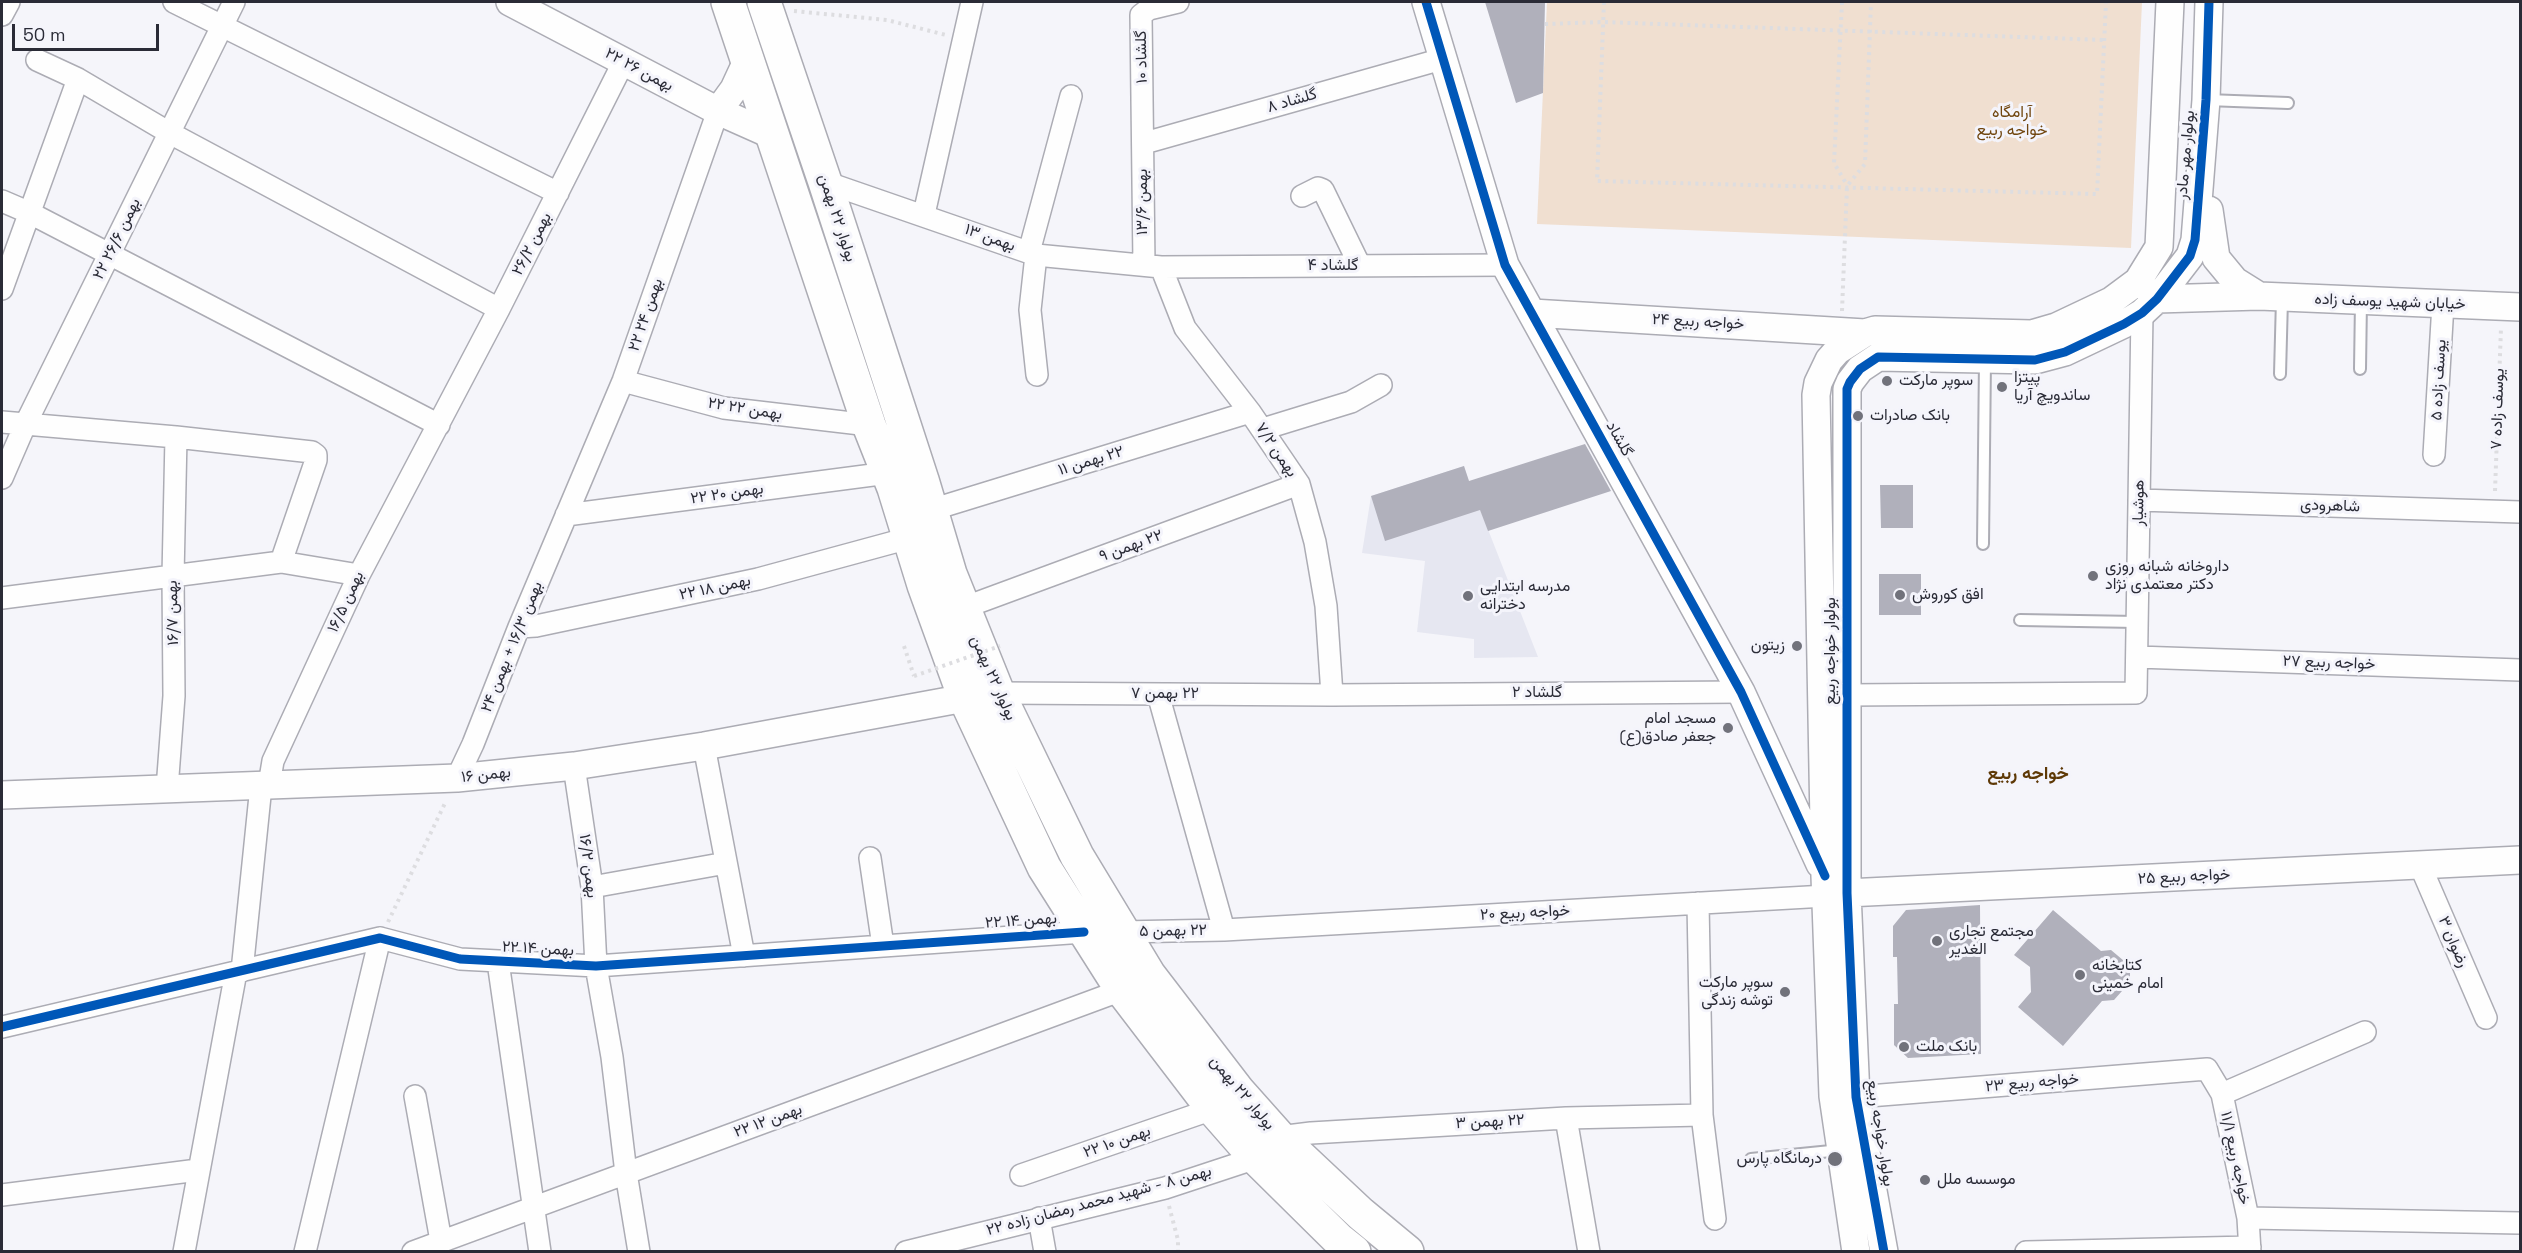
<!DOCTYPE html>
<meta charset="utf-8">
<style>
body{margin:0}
#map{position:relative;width:2522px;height:1253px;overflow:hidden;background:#f5f5fa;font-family:"Space Grotesk",sans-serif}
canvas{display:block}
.frame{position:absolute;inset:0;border:3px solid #2a2b36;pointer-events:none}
.scale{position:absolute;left:12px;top:24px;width:147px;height:27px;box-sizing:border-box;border:3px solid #2a2b36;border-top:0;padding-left:8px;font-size:18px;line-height:21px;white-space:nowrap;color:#2a2b36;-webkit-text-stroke:4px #f4f4fb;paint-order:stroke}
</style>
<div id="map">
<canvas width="2522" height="1253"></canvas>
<div class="frame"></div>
<div class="scale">50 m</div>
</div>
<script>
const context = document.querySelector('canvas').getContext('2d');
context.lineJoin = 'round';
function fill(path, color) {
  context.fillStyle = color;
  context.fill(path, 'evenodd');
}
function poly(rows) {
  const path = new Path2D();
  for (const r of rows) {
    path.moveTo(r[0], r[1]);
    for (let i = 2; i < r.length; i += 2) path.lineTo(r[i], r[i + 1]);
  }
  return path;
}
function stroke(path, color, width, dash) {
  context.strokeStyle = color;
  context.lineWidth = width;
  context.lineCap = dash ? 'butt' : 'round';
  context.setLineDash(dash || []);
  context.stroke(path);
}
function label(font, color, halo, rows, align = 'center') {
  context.font = font + ' "Space Grotesk",Vazirmatn,sans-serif';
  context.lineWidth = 6;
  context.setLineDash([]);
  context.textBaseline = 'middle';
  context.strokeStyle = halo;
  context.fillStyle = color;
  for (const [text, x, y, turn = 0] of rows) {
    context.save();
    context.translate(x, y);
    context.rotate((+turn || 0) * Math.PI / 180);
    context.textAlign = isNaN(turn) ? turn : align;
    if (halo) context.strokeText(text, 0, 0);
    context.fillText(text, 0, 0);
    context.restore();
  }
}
const built = poly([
 [1464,466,1469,481,1538,657,1474,658,1474,639,1417,632,1425,561,1362,553,1371,496]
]);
const green = poly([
 [1547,2,2142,2,2131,248,1537,224]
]);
const building = poly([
 [1485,2,1545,2,1543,93,1516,103],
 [1585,444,1611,491,1488,531,1480,510,1385,541,1371,496,1464,466,1469,481],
 [1880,485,1913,485,1913,528,1881,528],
 [1879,574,1921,574,1921,615,1879,615],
 [1980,905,1981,1054,1908,1058,1894,1045,1894,1004,1898,1004,1897,957,1893,957,1893,926,1906,910],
 [2053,910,2101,951,2111,950,2130,966,2130,982,2114,1000,2102,1001,2063,1046,2018,1007,2031,992,2030,967,2014,955]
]);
const path = poly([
 [1604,2,1597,181,2097,194,2106,2],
 [1842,2,1834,163,1847,185],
 [794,11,887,20,946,35],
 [1545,24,1603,22,2104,40],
 [1842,311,1847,186,1865,164,1871,2],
 [2495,491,2501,328],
 [904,646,914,676],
 [388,922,446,801],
 [1169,1206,1178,1240,1178,1252]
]);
const service = poly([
 [2207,100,2288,103],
 [2360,369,2361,301],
 [2280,374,2282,299],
 [1983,544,1985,360],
 [2020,620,2137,622],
 [1751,1159,1841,1150]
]);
const minor = poly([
 [174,2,558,193],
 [2,15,9,2],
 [37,60,78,79,168,132,499,309],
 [1143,139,1148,142,1442,59],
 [825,182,1036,255,1161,267,1505,265],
 [1302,196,1318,188,1323,190,1360,266],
 [2,201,30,213,439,425],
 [924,214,972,2],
 [1029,252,1071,96],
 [1036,255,1030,310,1037,375],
 [1144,265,1141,15,1149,9,1178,2],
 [1161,267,1185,328,1250,412,1299,484,1315,542,1326,606,1332,695],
 [2,289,78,79],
 [623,381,724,408,869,425],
 [2,422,176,437,312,452,316,455,316,460,281,562],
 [1263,429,1351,402,1381,385],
 [2434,455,2443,304],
 [2,478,25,425,234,2],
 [2139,500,2520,512],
 [931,510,1250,412],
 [566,515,888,473],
 [2,598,281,562,359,575],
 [963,608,1299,484],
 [519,627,536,626,758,579,909,538],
 [2137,657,2520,670],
 [998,693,1332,695,1741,692],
 [1158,694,1224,930],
 [1846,695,2136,693,2142,313],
 [704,746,744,956],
 [574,766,592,887,596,966,612,1057,626,1173,639,1252],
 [457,778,473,744,519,627,623,381,718,111],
 [269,785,273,761,359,575,499,309,624,61],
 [167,789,174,696,173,576,176,437],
 [870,858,883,946],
 [2420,865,2486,1018],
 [592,887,726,863],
 [1698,903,1702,1115,1715,1219],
 [1121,932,1224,930,1826,896],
 [498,962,540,1252],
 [242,971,261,786],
 [2,1027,380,938,460,959,596,966,1084,932],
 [2222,1094,2365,1032],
 [415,1096,441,1241],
 [1856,1097,2207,1069,2222,1094,2248,1218,2250,1252],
 [1566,1118,1589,1252],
 [1279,1137,1311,1133,1566,1118,1702,1115],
 [1021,1175,1213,1109],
 [2,1195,198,1170],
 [1039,1218,1045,1252],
 [2248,1218,2520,1223],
 [184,1252,236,972],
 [305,1252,380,938],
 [413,1252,1122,990],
 [906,1252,1165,1188,1256,1158],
 [2026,1252,2250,1247]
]);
const tertiary = poly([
 [510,2,718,111,772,135],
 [1426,2,1505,265,1741,692,1820,864],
 [718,111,734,89,747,61],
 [2209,210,2216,258,2235,281,2259,296],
 [2150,292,2157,299,2259,296,2520,307],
 [1532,313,1865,333],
 [2,795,457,778,574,766,704,746,965,698],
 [1847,893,2520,860],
 [1856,1252,1833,1096,1825,876,1816,395,1818,383,1829,360,1837,351,1865,333,1875,330,2032,334,2056,327,2111,301,2138,281,2159,247,2170,2],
 [1884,1252,1856,1097,1847,893,1847,389,1850,382,1860,369,1878,357,2035,360,2065,352,2124,324,2142,313,2157,299,2190,256,2195,240,2206,100,2209,2]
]);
const primary = poly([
 [728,2,869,425,894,488,924,585,965,698,1044,867,1122,990,1213,1109,1256,1158,1339,1240,1354,1252],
 [764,2,825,182,922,480,950,574,998,693,1077,856,1149,975,1238,1091,1279,1137,1361,1214,1407,1252]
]);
const pathBridge = poly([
 [914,676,1000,646]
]);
const cycleway = poly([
 [1426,2,1505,265,1741,692,1825,876],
 [2,1027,380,938,460,959,596,966,1084,932],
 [1884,1252,1856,1097,1847,893,1847,389,1850,382,1860,369,1878,357,2035,360,2065,352,2124,324,2142,313,2157,299,2190,256,2195,240,2206,100,2209,2]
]);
const markers = [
 [1887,381,6,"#71727b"],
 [2002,387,6,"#71727b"],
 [1858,416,6,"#71727b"],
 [2093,576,6,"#71727b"],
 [1900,595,6,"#71727b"],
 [1468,596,6,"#71727b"],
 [1797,646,6,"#71727b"],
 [1728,728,6,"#71727b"],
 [1937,941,6,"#71727b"],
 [2080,975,6,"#71727b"],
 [1785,992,6,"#71727b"],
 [1904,1047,6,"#71727b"],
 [1835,1159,8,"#71727b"],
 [1925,1180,6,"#71727b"]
];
const streetNames = [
 ["گلشاد ۱۰",1142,57,-91],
 ["۲۲ بهمن ۲۶",639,70,28],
 ["گلشاد ۸",1292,101,-16],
 ["بولوار مهر مادر",2186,155,-85],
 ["بهمن ۱۳/۶",1143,202,-90],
 ["بولوار ۲۲ بهمن",837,218,72],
 ["بهمن ۱۳",990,238,20],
 ["۲۲ بهمن ۲۶/۶",117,239,-64],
 ["بهمن ۲۶/۲",532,244,-63],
 ["گلشاد ۴",1333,266],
 ["خیابان شهید یوسف زاده",2390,302,2],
 ["۲۲ بهمن ۲۴",646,315,-71],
 ["خواجه ربیع ۲۴",1698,322,3],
 ["یوسف زاده ۵",2439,380,-87],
 ["۲۲ بهمن ۲۲",745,409,9],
 ["یوسف زاده ۷",2498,409,-88],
 ["گلشاد",1619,439,61],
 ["بهمن ۷/۲",1276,450,56],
 ["٢٢ بهمن ١١",1091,461,-17],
 ["۲۲ بهمن ۲۰",727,494,-8],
 ["هوشیار",2139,503,-89],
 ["شاهرودی",2330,506,2],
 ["٢٢ بهمن ۹",1131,546,-20],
 ["۲۲ بهمن ۱۸",715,588,-12],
 ["بهمن ۱۶/۵",346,602,-65],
 ["بهمن ۱۶/۷",173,613,-91],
 ["بهمن ۱۶/۳ + بهمن ۲۴",512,647,-68],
 ["بولوار خواجه ربیع",1831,651,-90],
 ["خواجه ربیع ۲۷",2329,663,2],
 ["بولوار ۲۲ بهمن",993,678,66],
 ["گلشاد ۲",1537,693],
 ["٢٢ بهمن ٧",1165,694],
 ["بهمن ۱۶",486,775,-6],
 ["بهمن ۱۶/۲",588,866,83],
 ["خواجه ربیع ۲۵",2184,877,-3],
 ["خواجه ربیع ۲۰",1525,913,-3],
 ["۲۲ بهمن ۱۴",1021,921,-4],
 ["٢٢ بهمن ۵",1173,931,-1],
 ["رضوان ۳",2453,942,67],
 ["۲۲ بهمن ۱۴",538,949,3],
 ["خواجه ربیع ۲۳",2032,1083,-5],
 ["بولوار ۲۲ بهمن",1242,1093,50],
 ["۲۲ بهمن ۱۲",768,1121,-20],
 ["٢٢ بهمن ۳",1490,1122,-3],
 ["بولوار خواجه ربیع",1880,1133,81],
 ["۲۲ بهمن ۱۰",1117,1142,-19],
 ["خواجه ربیع ۱۱/۱",2235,1158,78],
 ["۲۲ بهمن ۸ - شهید محمد رمضان زاده",1099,1201,-15]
];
const parkNames = [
 ["آرامگاه",2012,113],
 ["خواجه ربیع",2012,131]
];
const poiNames = [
 ["پیتزا",2014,378],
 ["ساندویچ آریا",2014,396],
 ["سوپر مارکت",1899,381],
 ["بانک صادرات",1870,416],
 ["داروخانه شبانه روزی",2105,567],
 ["دکتر معتمدی نژاد",2105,585],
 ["مدرسه ابتدایی",1480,587],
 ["دخترانه",1480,605],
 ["افق کوروش",1912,595],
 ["زیتون",1785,646,"right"],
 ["مسجد امام",1716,719,"right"],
 ["جعفر صادق(ع)",1716,737,"right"],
 ["مجتمع تجاری",1949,932],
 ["الغدیر",1949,950],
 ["کتابخانه",2092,966],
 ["امام خمینی",2092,984],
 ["سوپر مارکت",1773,983,"right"],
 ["توشه زندگی",1773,1001,"right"],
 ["بانک ملت",1916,1047],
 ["درمانگاه پارس",1822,1159,"right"],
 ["موسسه ملل",1937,1180]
];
const neighbourhoodNames = [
 ["خواجه ربیع",2028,774]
];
fill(built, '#e6e7f1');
fill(green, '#f0dfd0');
fill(building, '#b0b0bb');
stroke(service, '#acacb4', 14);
stroke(minor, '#acacb4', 24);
stroke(tertiary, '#acacb4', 30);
stroke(primary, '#acacb4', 36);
stroke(path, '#dddde0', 4, [3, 4.5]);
stroke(service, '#fefefe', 10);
stroke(minor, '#fefefe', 21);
stroke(tertiary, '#fefefe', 27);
stroke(primary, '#fefefe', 33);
stroke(pathBridge, '#dddde0', 4, [3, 4.5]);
stroke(cycleway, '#0057b8', 9);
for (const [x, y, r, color] of markers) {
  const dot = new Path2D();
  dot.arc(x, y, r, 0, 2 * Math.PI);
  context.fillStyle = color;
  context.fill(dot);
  stroke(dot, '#f4f4fb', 2);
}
label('16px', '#2a2b36', '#f4f4fb', streetNames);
label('16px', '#70460f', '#f4f4fb', parkNames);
label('16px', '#2a2b36', '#f4f4fb', poiNames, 'left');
label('bold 18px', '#5e3906', '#f4f4fb', neighbourhoodNames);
</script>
